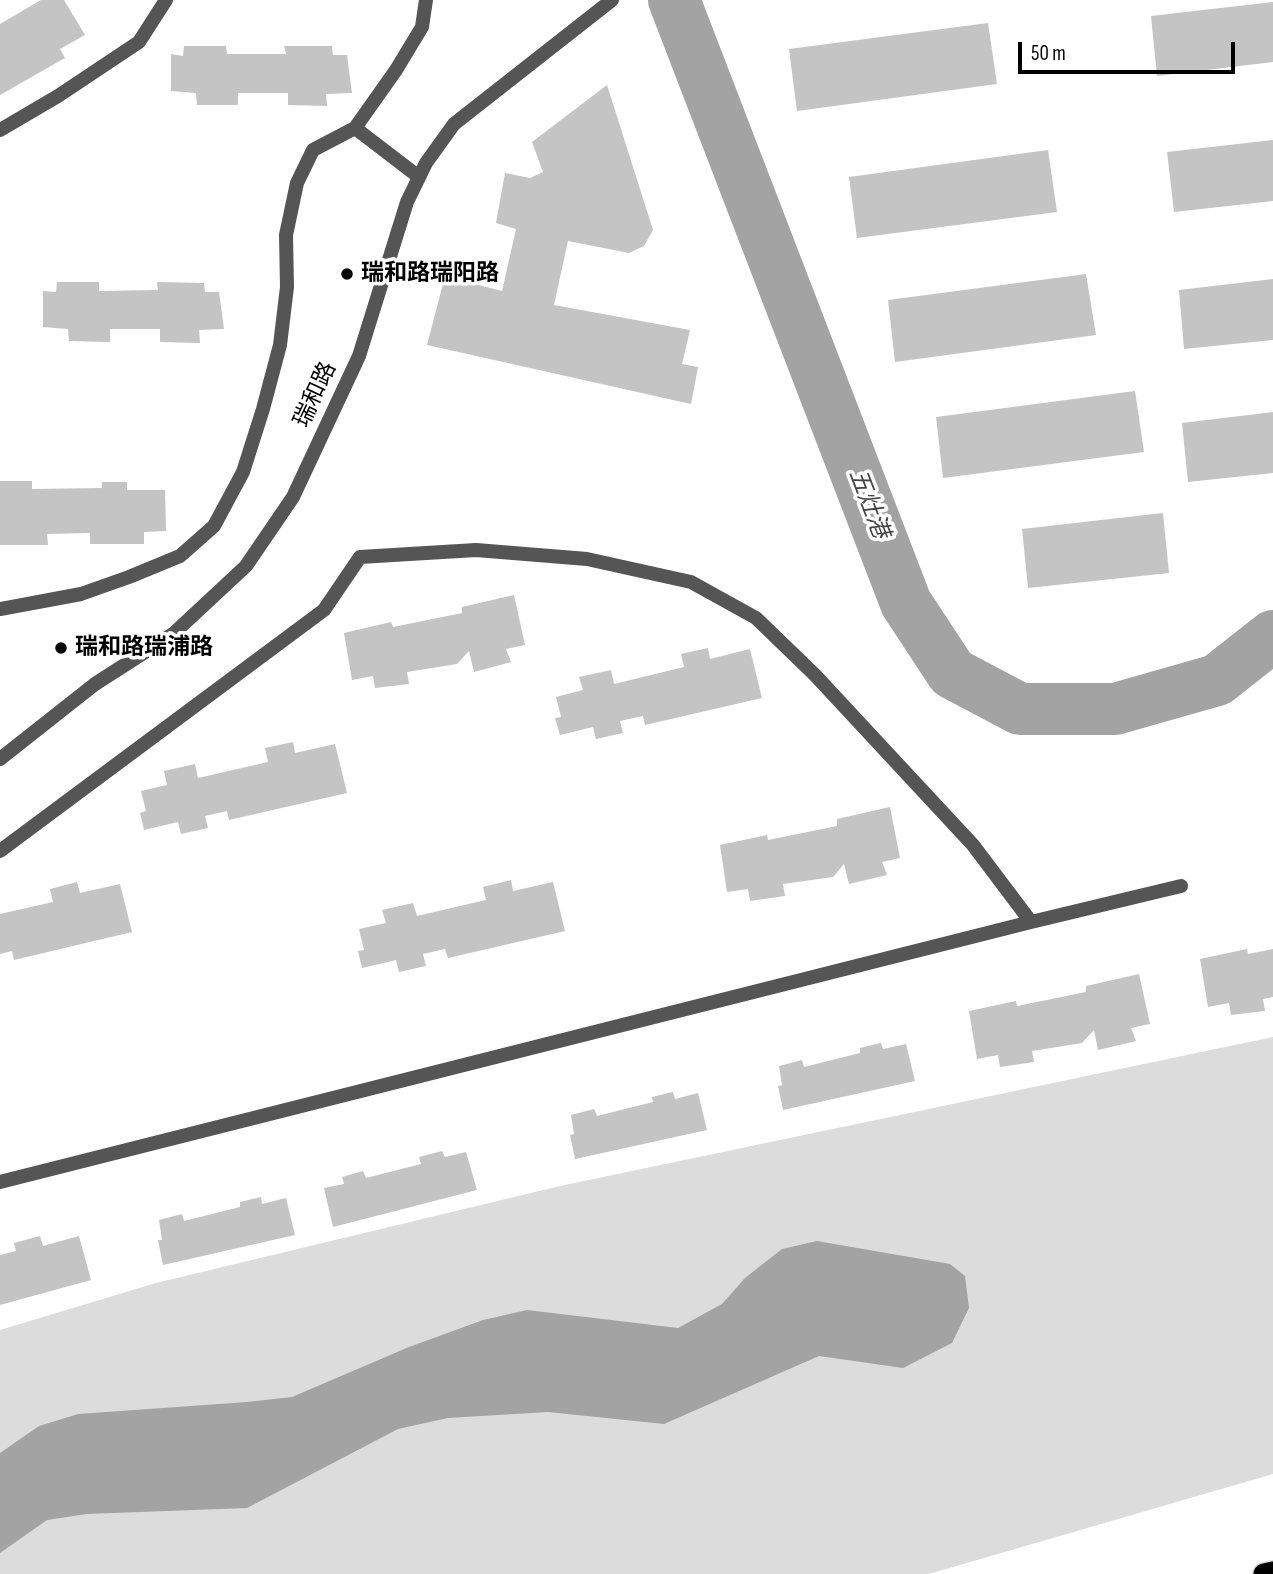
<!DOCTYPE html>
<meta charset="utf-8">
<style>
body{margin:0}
#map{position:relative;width:1273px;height:1574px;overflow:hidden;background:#fff;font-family:"Sofia Sans Condensed",sans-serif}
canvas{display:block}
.scale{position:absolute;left:1018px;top:42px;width:217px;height:32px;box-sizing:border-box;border:4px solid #000;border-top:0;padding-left:9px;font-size:21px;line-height:24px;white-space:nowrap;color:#000;-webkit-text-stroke:5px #fff;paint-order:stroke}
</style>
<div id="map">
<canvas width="1273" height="1574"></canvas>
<div class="scale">50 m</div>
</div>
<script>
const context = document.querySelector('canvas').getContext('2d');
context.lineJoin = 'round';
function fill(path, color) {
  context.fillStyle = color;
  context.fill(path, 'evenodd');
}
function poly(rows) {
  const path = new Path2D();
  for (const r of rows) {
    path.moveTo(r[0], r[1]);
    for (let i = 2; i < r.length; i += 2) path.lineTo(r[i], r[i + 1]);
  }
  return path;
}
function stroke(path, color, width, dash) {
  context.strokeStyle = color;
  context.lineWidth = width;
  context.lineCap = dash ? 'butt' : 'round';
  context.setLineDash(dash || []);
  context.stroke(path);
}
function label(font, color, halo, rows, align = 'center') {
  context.font = font + ' "Sofia Sans Condensed","Noto Sans SC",sans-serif';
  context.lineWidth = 7;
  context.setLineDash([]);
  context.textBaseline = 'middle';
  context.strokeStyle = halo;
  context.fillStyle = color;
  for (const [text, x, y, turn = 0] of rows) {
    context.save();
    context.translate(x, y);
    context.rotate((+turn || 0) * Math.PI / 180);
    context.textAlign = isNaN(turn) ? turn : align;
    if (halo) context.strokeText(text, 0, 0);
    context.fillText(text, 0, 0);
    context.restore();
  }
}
const green = poly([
 [1273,1037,1273,1474,929,1574,0,1574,0,1330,156,1283,560,1186]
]);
const water = poly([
 [817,1241,950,1264,965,1276,969,1308,952,1343,903,1368,819,1356,664,1424,548,1412,448,1418,398,1429,247,1508,87,1514,47,1520,0,1553,0,1453,39,1426,78,1414,247,1402,292,1397,409,1347,483,1320,527,1310,678,1328,722,1304,745,1278,782,1249]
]);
const river = poly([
 [674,0,906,603,952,673,1020,709,1115,709,1217,680,1273,636]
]);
const building = poly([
 [41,0,64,0,85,35,60,49,65,58,0,95,0,24],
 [1273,2,1273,62,1157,76,1151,16],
 [988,23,997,84,797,111,789,49],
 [184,46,226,46,227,54,286,54,284,46,332,46,333,55,347,55,352,93,326,94,327,106,288,105,288,93,238,93,238,105,197,105,196,93,171,91,171,54,183,56],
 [607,85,653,230,644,246,629,253,568,241,554,305,690,330,682,364,698,367,691,404,427,345,445,276,502,291,516,229,496,223,505,173,530,178,543,172,532,142],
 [1273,140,1273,201,1174,212,1167,152],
 [1048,150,1057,212,857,238,849,177],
 [1086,274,1096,335,895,362,888,300],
 [1273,279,1273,340,1184,349,1179,290],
 [57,282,99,282,99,291,158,290,157,282,204,283,205,292,219,292,224,329,199,330,200,343,160,342,160,329,110,329,110,342,69,341,68,329,43,327,43,291,56,292],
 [1135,391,1144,452,943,478,936,417],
 [1273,412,1273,473,1188,482,1182,423],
 [0,481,32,481,32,489,102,488,102,482,127,482,127,490,165,490,166,531,144,532,144,544,90,544,90,533,47,534,48,545,0,545],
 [1163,513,1169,573,1028,588,1022,529],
 [514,595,525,645,506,649,511,662,474,672,469,651,457,664,407,672,409,684,375,688,373,676,352,680,344,633,391,622,393,627,462,613,462,607],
 [708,648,710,659,750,649,762,698,645,725,643,716,620,721,623,733,596,739,593,727,560,735,555,718,561,717,556,697,583,690,579,677,611,670,614,684,684,667,681,654],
 [293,742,295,753,335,744,347,793,229,820,227,811,205,816,208,828,181,834,178,822,144,830,140,813,146,811,141,791,167,785,164,771,195,764,198,778,268,762,265,748],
 [890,807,900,858,882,862,887,875,849,884,844,864,833,877,783,884,785,896,750,901,748,889,727,892,720,845,767,835,768,840,837,826,837,819],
 [511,880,513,891,553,882,565,931,448,958,445,949,423,954,426,966,399,972,396,960,362,968,358,951,364,950,359,929,386,923,382,910,413,903,417,916,486,900,483,887],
 [77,882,80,893,120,884,132,932,14,960,12,951,0,954,0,914,53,902,50,889],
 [1247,949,1248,954,1273,949,1273,997,1263,999,1265,1011,1231,1015,1229,1003,1208,1007,1200,959],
 [1139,974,1150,1024,1131,1028,1136,1041,1098,1050,1094,1030,1082,1043,1032,1051,1034,1062,1000,1067,998,1055,977,1059,969,1011,1016,1001,1017,1006,1086,992,1086,986],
 [881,1043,883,1049,906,1044,915,1081,783,1110,778,1086,782,1085,779,1066,802,1060,804,1067,860,1053,860,1048],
 [673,1092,675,1099,698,1093,707,1130,575,1159,570,1135,574,1134,571,1115,594,1109,597,1116,653,1102,652,1097],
 [442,1151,445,1157,466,1152,477,1190,333,1227,324,1188,344,1184,342,1177,363,1171,366,1178,421,1164,419,1157],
 [261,1197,262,1204,286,1198,295,1235,163,1265,158,1240,162,1240,159,1220,182,1214,184,1221,240,1207,240,1202],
 [40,1236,43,1246,79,1236,91,1280,0,1305,0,1255,16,1251,14,1243]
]);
const lane = poly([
 [355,128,419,177],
 [0,130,58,96,139,42,166,0],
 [0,609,81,594,129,577,180,556,214,526,243,472,263,409,280,345,287,287,286,235,297,183,313,150,355,128,396,70,422,27,426,0],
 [0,851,324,610,360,557,476,550,587,559,691,582,756,618,815,675,973,845,1031,922,1181,886],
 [0,1182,1031,922]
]);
const street = poly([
 [0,759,95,684,173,634,246,566,293,497,359,356,407,202,426,163,454,124,612,0]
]);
const highway = poly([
 [1264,1574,1273,1572]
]);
const markers = [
 [347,274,7,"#000"],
 [61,648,7,"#000"]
];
const poiNames = [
 ["瑞和路瑞阳路",361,274],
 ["瑞和路瑞浦路",75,648]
];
const streetNames = [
 ["瑞和路",316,395,-65]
];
const waterNames = [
 ["五灶港",868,504,69]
];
fill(green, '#dcdcdc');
fill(water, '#a3a3a3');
stroke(river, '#a3a3a3', 52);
fill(building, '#c4c4c4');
stroke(highway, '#dbdbdb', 24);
stroke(lane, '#555', 14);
stroke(street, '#555', 14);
stroke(highway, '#000', 21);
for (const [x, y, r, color] of markers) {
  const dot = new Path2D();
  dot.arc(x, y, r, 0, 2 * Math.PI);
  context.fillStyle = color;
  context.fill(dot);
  stroke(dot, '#fff', 2.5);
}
label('bold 23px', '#000', '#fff', poiNames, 'left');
label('23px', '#000', '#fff', streetNames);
label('italic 24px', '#444', '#fff', waterNames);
</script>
